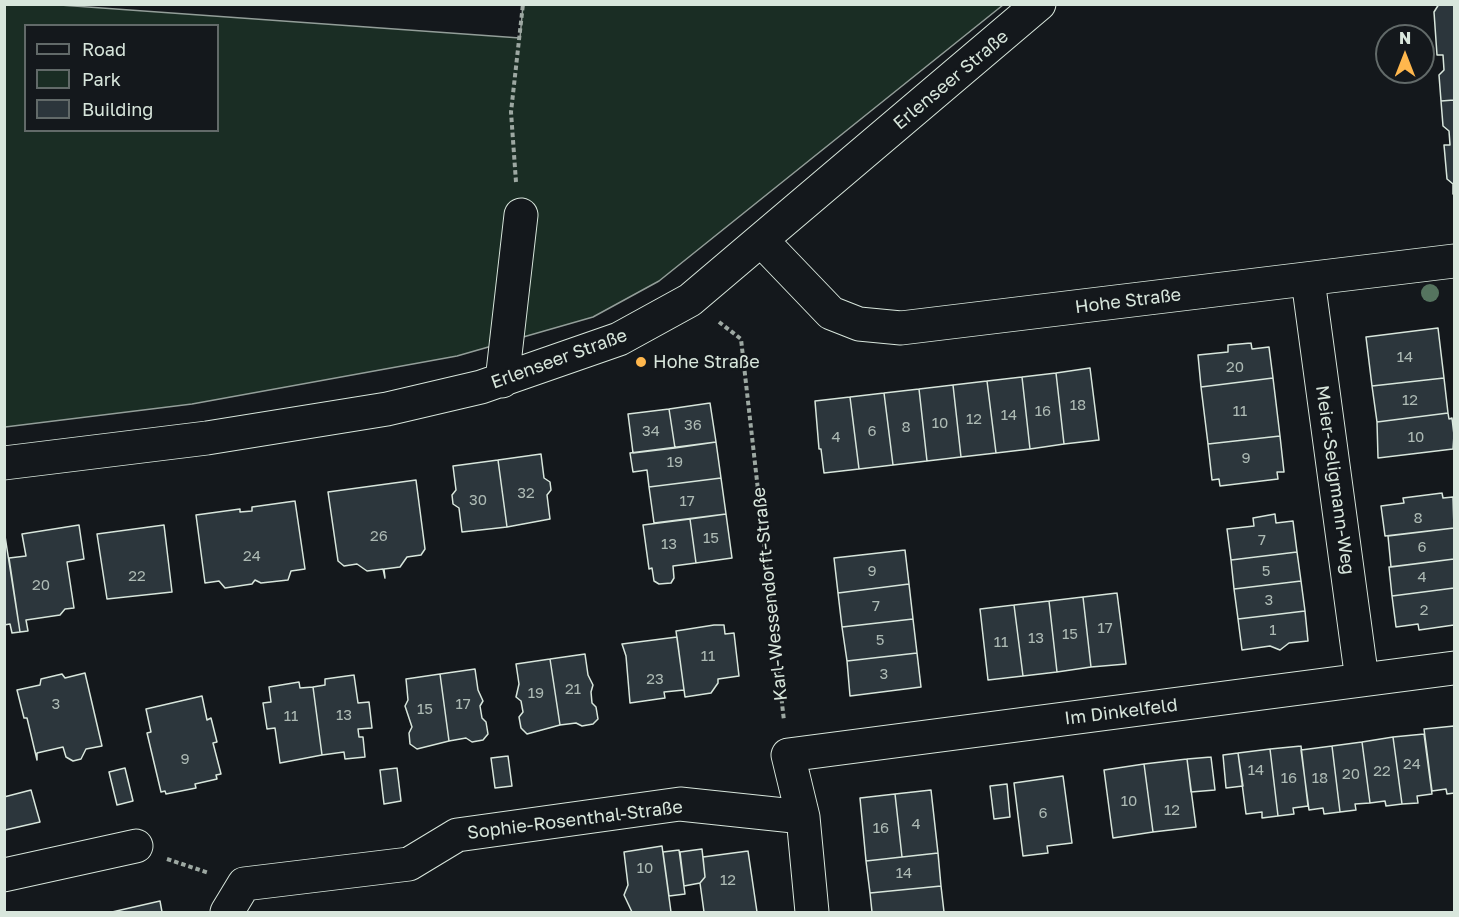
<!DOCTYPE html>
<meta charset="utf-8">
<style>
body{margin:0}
#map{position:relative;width:1459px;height:917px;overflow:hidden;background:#14181c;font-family:"Golos Text",sans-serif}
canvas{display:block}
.frame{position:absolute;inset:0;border:6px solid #d8e6dc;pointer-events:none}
.legend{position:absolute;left:24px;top:24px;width:195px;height:108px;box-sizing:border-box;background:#14181c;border:2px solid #626a69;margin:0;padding:8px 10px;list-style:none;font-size:18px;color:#d8e6dc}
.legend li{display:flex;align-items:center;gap:12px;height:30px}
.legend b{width:30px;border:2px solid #626a69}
.north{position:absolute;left:1375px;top:24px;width:60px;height:60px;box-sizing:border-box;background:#14181c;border:2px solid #626a69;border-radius:50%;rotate:0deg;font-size:16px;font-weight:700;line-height:24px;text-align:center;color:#d8e6dc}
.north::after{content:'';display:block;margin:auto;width:21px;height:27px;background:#ffb74d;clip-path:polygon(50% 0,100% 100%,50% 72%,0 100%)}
</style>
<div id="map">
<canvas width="1459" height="917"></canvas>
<div class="frame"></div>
<ul class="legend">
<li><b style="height:8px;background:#14181c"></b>Road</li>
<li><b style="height:16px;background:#1a2d24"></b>Park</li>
<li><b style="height:16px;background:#2c363c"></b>Building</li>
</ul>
<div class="north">N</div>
</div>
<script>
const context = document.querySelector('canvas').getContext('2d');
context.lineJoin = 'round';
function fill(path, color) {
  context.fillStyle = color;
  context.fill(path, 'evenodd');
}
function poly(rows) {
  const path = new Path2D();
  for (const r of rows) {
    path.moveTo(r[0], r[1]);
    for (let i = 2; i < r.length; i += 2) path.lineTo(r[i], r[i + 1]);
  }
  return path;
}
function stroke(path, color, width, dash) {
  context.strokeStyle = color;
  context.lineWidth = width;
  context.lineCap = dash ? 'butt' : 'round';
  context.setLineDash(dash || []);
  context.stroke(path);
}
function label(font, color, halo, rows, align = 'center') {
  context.font = font + ' "Golos Text",sans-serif';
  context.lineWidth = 4.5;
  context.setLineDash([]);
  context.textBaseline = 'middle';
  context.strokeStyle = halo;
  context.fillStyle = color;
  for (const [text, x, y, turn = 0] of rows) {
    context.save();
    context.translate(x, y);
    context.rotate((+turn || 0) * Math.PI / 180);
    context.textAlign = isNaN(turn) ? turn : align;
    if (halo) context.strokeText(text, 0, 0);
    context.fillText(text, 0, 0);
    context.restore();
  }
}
const green = poly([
 [4,5,60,5,520,38,523,5,1003,5,659,281,593,317,457,356,192,404,5,427,4,5],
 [26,26,218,26,218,130,26,130,26,26]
]);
const building = poly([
 [1439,4,1454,4,1454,100,1441,101,1439,75,1444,70,1443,55,1437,55,1434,12,1439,4],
 [1454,100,1454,193,1453,194,1453,184,1447,179,1444,145,1450,145,1449,131,1443,126,1441,101,1454,100],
 [1438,328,1444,378,1372,386,1366,337,1438,328],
 [1251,343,1252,349,1269,347,1273,378,1201,387,1198,355,1228,352,1228,345,1251,343],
 [1090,368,1099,440,1064,444,1056,373,1090,368],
 [1056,373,1064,444,1030,449,1022,377,1056,373],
 [1022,377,1030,449,996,453,987,381,1022,377],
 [1273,378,1280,436,1208,444,1201,387,1273,378],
 [1444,378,1448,413,1377,422,1372,386,1444,378],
 [987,381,996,453,961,457,953,385,987,381],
 [953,385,961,457,927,461,919,389,953,385],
 [919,389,927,461,893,465,884,393,919,389],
 [884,393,893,465,859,469,850,397,884,393],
 [850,397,859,469,824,473,821,449,819,449,815,401,850,397],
 [710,403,716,442,675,448,669,409,710,403],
 [669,409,675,448,633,453,628,414,669,409],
 [1448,413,1449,419,1452,418,1454,435,1453,449,1378,458,1377,422,1448,413],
 [1280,436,1284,472,1277,472,1278,479,1220,486,1219,479,1212,480,1208,444,1280,436],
 [716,442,721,478,649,487,647,470,633,472,630,453,716,442],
 [541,454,544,478,550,482,551,490,547,495,550,519,507,527,498,460,541,454],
 [498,460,507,527,462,532,459,508,453,504,452,495,456,490,453,466,498,460],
 [721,478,726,514,654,523,649,487,721,478],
 [416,480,425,549,421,555,407,557,400,567,384,569,385,578,383,569,367,571,357,564,344,566,338,561,328,492,416,480],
 [1442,493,1443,498,1453,497,1454,528,1385,536,1381,506,1404,503,1403,498,1442,493],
 [295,501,305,569,291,571,288,580,261,583,255,580,252,584,225,588,219,581,205,583,196,515,240,509,240,512,252,511,252,507,295,501],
 [726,514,732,558,696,563,690,519,726,514],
 [1275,514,1276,523,1293,521,1297,552,1231,560,1227,529,1254,526,1253,518,1275,514],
 [690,519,696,563,673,566,674,578,671,583,659,584,654,581,652,568,649,569,643,525,690,519],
 [79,525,84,559,67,562,74,608,65,609,60,615,26,620,28,631,20,632,9,558,26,556,22,534,79,525],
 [164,525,172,592,107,599,97,534,164,525],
 [1454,528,1454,559,1391,567,1388,536,1454,528],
 [5,536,20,632,12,633,10,624,4,625,5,536],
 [905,550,909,584,838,593,834,558,905,550],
 [1297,552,1301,581,1234,589,1231,560,1297,552],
 [1454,559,1454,588,1392,596,1389,567,1454,559],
 [1301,581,1305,611,1238,619,1234,589,1301,581],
 [909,584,913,619,842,627,838,593,909,584],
 [1454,588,1454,625,1419,630,1418,624,1396,627,1392,596,1454,588],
 [1117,593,1126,664,1091,667,1083,597,1117,593],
 [1083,597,1091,667,1057,672,1049,601,1083,597],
 [1049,601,1057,672,1023,676,1014,605,1049,601],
 [1014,605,1023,676,988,680,980,609,1014,605],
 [1305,611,1308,641,1289,643,1280,650,1270,646,1242,650,1238,619,1305,611],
 [913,619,917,653,847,661,842,627,913,619],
 [714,625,724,625,725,634,734,633,739,676,718,679,718,683,711,693,685,697,676,631,714,625],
 [677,637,684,690,664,692,665,698,630,703,626,656,622,644,677,637],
 [917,653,921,687,850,696,847,661,917,653],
 [585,654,588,675,593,685,591,692,592,703,596,707,598,719,593,724,582,726,576,723,560,725,550,659,585,654],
 [550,659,560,725,527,734,521,728,519,717,523,712,521,701,516,697,519,684,516,664,550,659],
 [475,669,478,690,483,701,480,706,482,718,486,722,488,734,483,740,472,742,466,738,449,741,440,674,475,669],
 [85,673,102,746,86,749,81,759,73,761,66,757,63,747,37,753,37,760,27,718,24,718,17,690,40,685,41,679,62,674,65,678,85,673],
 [440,674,449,741,417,749,410,744,409,733,412,727,405,706,408,700,406,679,440,674],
 [354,675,358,703,369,702,372,728,358,729,359,737,363,737,365,757,345,759,344,752,322,755,313,687,325,685,325,679,354,675],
 [299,682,300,688,313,687,322,755,280,763,275,728,267,729,263,703,271,702,269,687,299,682],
 [202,696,207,720,211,718,217,742,213,743,221,774,216,775,217,779,195,784,196,788,166,794,165,791,161,792,147,733,151,732,146,709,202,696],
 [1454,726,1454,793,1447,794,1446,789,1432,791,1424,729,1454,726],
 [1424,734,1432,794,1417,796,1418,803,1402,804,1393,737,1424,734],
 [1393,737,1402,804,1386,806,1385,801,1370,803,1362,742,1393,737],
 [1362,742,1370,803,1355,804,1356,810,1340,812,1332,746,1362,742],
 [1301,746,1308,806,1293,808,1294,814,1278,816,1270,749,1301,746],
 [1332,746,1340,812,1324,814,1323,808,1309,810,1301,750,1332,746],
 [1270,749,1278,816,1262,818,1262,812,1246,814,1238,753,1270,749],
 [1238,753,1243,786,1226,788,1223,755,1238,753],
 [508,756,512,786,495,788,491,758,508,756],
 [1211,757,1215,790,1191,792,1187,759,1211,757],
 [1187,759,1196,827,1153,832,1144,764,1187,759],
 [1144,764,1153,832,1113,838,1104,770,1144,764],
 [125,768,133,801,117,805,109,772,125,768],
 [397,768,401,801,384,804,380,770,397,768],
 [1063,776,1072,843,1047,846,1048,853,1023,856,1014,783,1063,776],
 [1007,784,1010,817,994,819,990,786,1007,784],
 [31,790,40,822,5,830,4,797,31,790],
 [931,790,938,853,902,857,895,794,931,790],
 [895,794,902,857,866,861,860,798,895,794],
 [662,846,671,912,632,912,624,895,628,885,624,852,662,846],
 [702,849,705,877,700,883,684,886,680,852,702,849],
 [679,850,685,894,669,896,663,852,679,850],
 [748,851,757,912,704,912,700,883,705,877,703,857,748,851],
 [938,853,941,886,870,893,866,861,938,853],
 [941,886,944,912,872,912,870,893,941,886],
 [160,901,162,912,112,912,160,901]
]);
const path = poly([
 [516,182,511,112,523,4],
 [719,322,741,339,784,721],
 [167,859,209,873]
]);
const minor = poly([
 [762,241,831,313,859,324,901,328,1454,261],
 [1308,280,1362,680],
 [502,381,521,215],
 [4,463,207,438,387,409,481,387,619,339,690,300,1039,4],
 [4,875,136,846],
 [227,912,244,884,409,864,457,835,680,804,803,817],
 [812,912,803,817,788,755,1454,668]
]);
const trees = [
 [1430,293]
];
const markers = [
 [641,362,6,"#ffb74d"]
];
const numberNames = [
 ["14",1405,357],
 ["20",1235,367],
 ["12",1410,400],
 ["18",1078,405],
 ["16",1043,411],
 ["11",1240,411],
 ["14",1009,415],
 ["12",974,419],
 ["10",940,423],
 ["36",693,425],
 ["8",906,427],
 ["34",651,431],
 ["6",872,431],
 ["4",836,437],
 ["10",1416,437],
 ["9",1246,458],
 ["19",675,462],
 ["32",526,493],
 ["30",478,500],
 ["17",687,501],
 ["8",1418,518],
 ["26",379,536],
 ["15",711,538],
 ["7",1262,540],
 ["13",669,544],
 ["6",1422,547],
 ["24",252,556],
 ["9",872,571],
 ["5",1266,571],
 ["22",137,576],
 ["4",1422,577],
 ["20",41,585],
 ["3",1269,600],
 ["7",876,606],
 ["2",1424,610],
 ["17",1105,628],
 ["1",1273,630],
 ["15",1070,634],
 ["13",1036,638],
 ["5",880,640],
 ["11",1001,642],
 ["11",708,656],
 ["3",884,674],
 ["23",655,679],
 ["21",573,689],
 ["19",536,693],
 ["3",56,704],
 ["17",463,704],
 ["15",425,709],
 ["13",344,715],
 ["11",291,716],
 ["9",185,759],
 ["24",1412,764],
 ["14",1256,770],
 ["22",1382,771],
 ["20",1351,774],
 ["16",1289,778],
 ["18",1320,778],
 ["10",1129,801],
 ["12",1172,810],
 ["6",1043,813],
 ["4",916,824],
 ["16",881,828],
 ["10",645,868],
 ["14",904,873],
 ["12",728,880]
];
const streetNames = [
 ["Erlenseer Straße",951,80,-40],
 ["Hohe Straße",1128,301,-7],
 ["Erlenseer Straße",559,359,-20],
 ["Meier-Seligmann-Weg",1335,480,82],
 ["Karl-Wessendorft-Straße",770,594,-96],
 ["Im Dinkelfeld",1121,712,-7],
 ["Sophie-Rosenthal-Straße",575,820,-7]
];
const poiNames = [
 ["Hohe Straße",653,362]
];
fill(green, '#1a2d24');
stroke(green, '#939e99', 1.5);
fill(building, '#2c363c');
stroke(building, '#d8e6dc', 1.5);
stroke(minor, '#d8e6dc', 35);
stroke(path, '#9da8a2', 4, [4.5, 3]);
stroke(minor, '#14181c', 33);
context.fillStyle = '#55745f';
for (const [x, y] of trees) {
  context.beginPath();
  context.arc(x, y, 9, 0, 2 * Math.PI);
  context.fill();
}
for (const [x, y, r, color] of markers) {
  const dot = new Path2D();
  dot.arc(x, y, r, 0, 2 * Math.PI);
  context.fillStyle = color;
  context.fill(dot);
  stroke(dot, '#14181c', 2);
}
label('15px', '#adbab4', null, numberNames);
label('18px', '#d8e6dc', '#14181c', streetNames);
label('18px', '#d8e6dc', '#14181c', poiNames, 'left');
</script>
